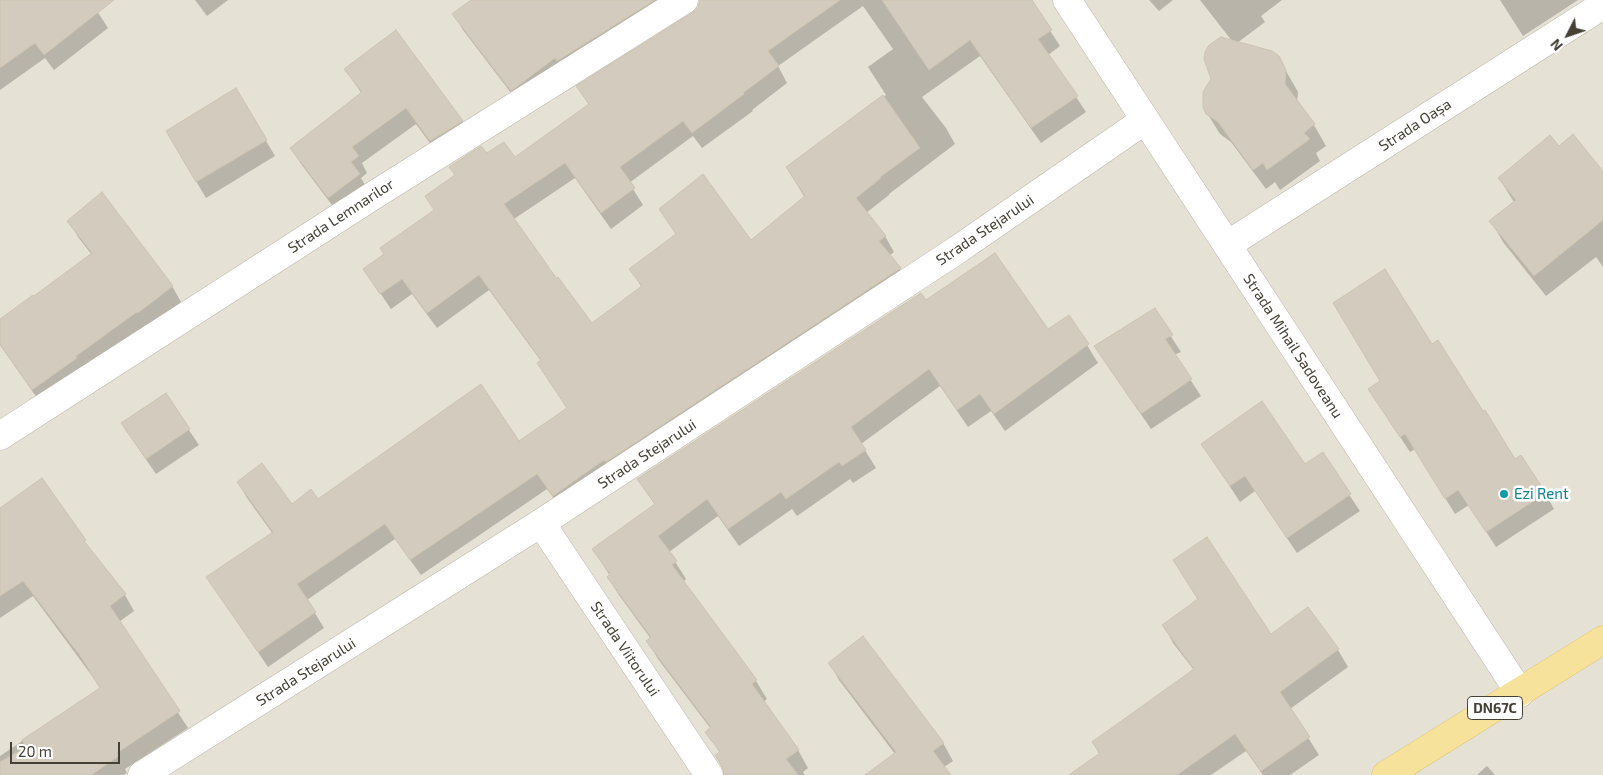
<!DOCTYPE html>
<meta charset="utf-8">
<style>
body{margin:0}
#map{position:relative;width:1603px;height:775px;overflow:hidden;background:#f2efe7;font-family:"Exo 2",sans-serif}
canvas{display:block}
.north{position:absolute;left:1543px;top:10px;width:50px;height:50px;-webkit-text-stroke:4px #fff;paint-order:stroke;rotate:229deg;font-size:14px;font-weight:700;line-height:20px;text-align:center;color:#454036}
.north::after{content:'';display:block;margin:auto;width:18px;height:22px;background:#454036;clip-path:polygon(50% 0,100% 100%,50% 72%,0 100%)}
.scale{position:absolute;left:10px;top:742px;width:110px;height:22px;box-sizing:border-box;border:2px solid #454036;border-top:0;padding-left:6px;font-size:15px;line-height:18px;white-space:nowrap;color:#454036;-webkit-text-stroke:4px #fff;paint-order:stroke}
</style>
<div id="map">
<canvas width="1603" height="775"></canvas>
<div class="north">N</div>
<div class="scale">20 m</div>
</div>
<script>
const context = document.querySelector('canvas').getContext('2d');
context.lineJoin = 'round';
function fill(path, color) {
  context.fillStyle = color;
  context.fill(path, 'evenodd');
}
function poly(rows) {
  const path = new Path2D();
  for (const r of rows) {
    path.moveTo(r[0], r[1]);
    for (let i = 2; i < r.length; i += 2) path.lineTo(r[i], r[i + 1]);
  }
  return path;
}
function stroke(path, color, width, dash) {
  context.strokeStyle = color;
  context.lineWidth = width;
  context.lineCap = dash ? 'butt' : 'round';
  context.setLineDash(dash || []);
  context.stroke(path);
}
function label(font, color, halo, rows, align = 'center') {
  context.font = font + ' "Exo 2",sans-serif';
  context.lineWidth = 5;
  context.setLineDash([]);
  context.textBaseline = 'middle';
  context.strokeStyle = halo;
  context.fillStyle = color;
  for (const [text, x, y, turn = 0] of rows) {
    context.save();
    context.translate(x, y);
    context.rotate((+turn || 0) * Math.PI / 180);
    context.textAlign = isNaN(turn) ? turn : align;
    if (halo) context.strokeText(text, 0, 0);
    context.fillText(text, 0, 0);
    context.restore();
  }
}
const residential = poly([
 [0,0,1603,0,1603,775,0,775]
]);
const shadow = poly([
 [0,0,90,0,108,28,54,70,45,58,0,90],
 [195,0,228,0,207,16],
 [473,0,662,0,521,106,463,30,454,14],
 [729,0,1030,0,1060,46,1048,55,1086,112,1041,143,980,56,922,97,946,128,955,144,889,194,889,195,866,213,885,236,894,252,889,256,900,269,909,285,563,511,547,489,421,575,395,539,307,600,324,628,268,667,208,578,273,534,247,498,238,482,291,505,318,501,519,443,568,409,538,363,541,361,489,290,437,328,412,294,391,309,364,269,385,254,435,211,486,155,514,159,589,105,578,87],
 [863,6,893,49,868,67,886,95,787,168,805,198,751,242,660,209,677,235,631,269,642,288,592,325,557,281,514,219,575,178,611,229,643,205,629,183,693,136,702,148,753,111,752,110,787,83,778,66],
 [1149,0,1173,0,1159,11],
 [1200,0,1282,0,1261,16,1265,22,1237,43,1278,57,1298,92,1297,102,1314,125,1326,146,1316,153,1320,161,1280,190,1275,182,1266,189,1231,142,1220,134,1207,113,1212,80,1210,46,1219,38,1232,41],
 [1500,0,1578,0,1523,36],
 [345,69,462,121,471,137,440,157,416,124,362,163,367,173,361,178,368,190,338,213,301,164,291,148,362,94],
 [236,90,275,156,206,198,167,132],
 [1558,148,1603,173,1603,267,1596,257,1546,296,1503,242,1491,221,1514,202,1499,178],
 [69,221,172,286,181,302,42,405,0,345,0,320,92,255,78,237],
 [926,302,1048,331,1069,316,1098,363,1005,431,991,411,968,427,940,386,861,444,876,468,853,483,850,479,797,516,792,509,739,546,718,516,669,552,686,579,683,582,756,681,767,699,763,702,798,750,808,768,803,772,805,775,726,775,716,756,720,753,707,732,711,729,658,659,648,642,651,639,619,595,608,577,610,576,594,550,655,505,638,479],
 [1154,310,1181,352,1174,355,1201,396,1151,429,1105,362],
 [1432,346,1514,461,1545,493,1554,509,1496,547,1469,505,1455,514,1415,449,1410,452,1369,390],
 [165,395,199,445,156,474,132,439],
 [1202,444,1305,466,1322,454,1360,511,1297,553,1255,491,1240,502],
 [41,480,92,553,125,595,134,611,119,622,188,728,125,769,127,773,123,775,0,775,0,756,101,688,33,596,0,618,0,509],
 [1174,560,1270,636,1338,650,1348,667,1290,709,1319,755,1290,775,1263,775,1246,751,1211,775,1072,775,1100,755,1093,743,1194,670,1173,643,1164,625,1198,600],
 [830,663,943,743,953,761,944,767,949,775,896,775,895,754,839,680],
 [1487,766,1495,775,1477,775]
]);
const building = poly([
 [0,0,114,0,44,55,35,43,0,68,0,0],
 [471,0,655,0,557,61,555,58,511,91,452,14,471,0],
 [700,0,840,0,768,51,779,66,743,93,744,94,692,133,683,121,620,167,635,188,601,213,565,163,504,204,557,279,558,277,592,323,642,286,629,269,676,234,659,209,703,174,751,240,805,196,786,167,883,95,920,148,880,177,881,178,856,198,886,236,879,241,901,268,606,462,604,460,553,496,537,474,410,560,385,524,297,584,316,612,258,652,206,577,273,532,237,482,262,463,292,504,311,489,318,499,481,384,519,441,567,408,537,363,541,360,479,275,427,313,402,279,380,294,363,269,384,254,380,248,434,210,425,196,455,175,449,167,481,146,487,153,504,142,515,157,589,104,576,86,692,13,698,8,700,0],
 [882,0,1032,0,1052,30,1038,39,1078,96,1031,128,970,40,929,70,882,0],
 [396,30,463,121,430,141,406,108,352,147,359,156,351,162,360,174,328,198,290,148,362,92,344,69,396,30],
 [1221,37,1272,51,1279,56,1286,70,1285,84,1315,124,1304,133,1310,139,1267,170,1263,163,1253,170,1218,122,1206,114,1203,107,1203,92,1211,79,1204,59,1205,52,1209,45,1221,37],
 [236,88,267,140,196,182,166,131,236,88],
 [1573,134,1603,171,1603,220,1534,276,1489,221,1516,200,1498,178,1550,135,1559,146,1573,134],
 [102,192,173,286,138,313,137,312,76,356,77,358,32,390,0,344,0,319,33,295,34,296,92,253,67,221,102,192],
 [995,253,1048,329,1069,315,1089,344,994,414,980,394,957,410,929,369,851,427,866,450,842,466,839,462,786,499,781,492,728,529,707,499,658,536,677,561,672,565,757,680,752,684,799,750,786,759,798,775,724,775,722,766,715,755,720,752,705,732,711,727,646,641,651,637,607,577,610,574,592,549,655,504,637,479,921,293,926,300,995,253],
 [1385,269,1432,344,1438,340,1483,411,1485,410,1515,459,1521,455,1546,493,1486,532,1458,490,1445,499,1405,434,1400,437,1368,389,1380,381,1333,303,1385,269],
 [1155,308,1173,335,1165,339,1192,379,1141,414,1094,346,1155,308],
 [166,393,190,429,146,459,121,423,166,393],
 [1262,401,1305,464,1323,452,1351,494,1287,538,1245,476,1230,486,1201,444,1262,401],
 [42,478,86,540,84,541,126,594,110,606,180,711,117,753,119,756,91,775,0,775,0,762,26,747,22,740,100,688,81,657,23,581,0,596,0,508,42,478],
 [1207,537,1271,634,1308,607,1339,649,1280,692,1310,737,1261,771,1235,734,1177,775,1069,775,1100,753,1092,742,1194,669,1162,625,1198,599,1173,560,1207,537],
 [863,636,944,743,933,751,951,775,865,775,896,752,828,663,863,636]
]);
const street = poly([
 [1067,0,1520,693],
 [1227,245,1603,5],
 [0,436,371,197,684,0],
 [541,523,709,775],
 [142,775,541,523,957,250,1145,120]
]);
const primary = poly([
 [1386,775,1603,640]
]);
const markers = [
 [1504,494,5,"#0f9aa8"]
];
const shields = [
 [1495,708,55]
];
const shieldNames = [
 ["DN67C",1495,708]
];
const streetNames = [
 ["Strada Oașa",1415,125,-33],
 ["Strada Lemnarilor",341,216,-33],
 ["Strada Stejarului",985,230,-34],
 ["Strada Mihail Sadoveanu",1293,346,57],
 ["Strada Stejarului",647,454,-33],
 ["Strada Viitorului",625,649,56],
 ["Strada Stejarului",306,672,-32]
];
const cultureNames = [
 ["Ezi Rent",1514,494]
];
fill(residential, '#e6e1d5');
fill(shadow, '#0003');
fill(building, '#d3cbbd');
stroke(building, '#cdc4b1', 1);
stroke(street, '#bdb7aa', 29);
stroke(primary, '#dbc06b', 29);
stroke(street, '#fff', 28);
stroke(primary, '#f7e29b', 28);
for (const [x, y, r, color] of markers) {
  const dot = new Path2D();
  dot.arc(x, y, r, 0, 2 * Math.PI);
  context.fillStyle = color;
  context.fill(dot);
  stroke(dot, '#fff', 2);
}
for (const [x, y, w] of shields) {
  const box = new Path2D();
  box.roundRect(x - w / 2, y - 11.5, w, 23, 4);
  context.fillStyle = '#fff';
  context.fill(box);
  stroke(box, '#454036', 1);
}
label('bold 14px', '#454036', null, shieldNames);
label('15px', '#454036', '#fff', streetNames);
label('15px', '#0d838f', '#fff', cultureNames, 'left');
</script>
